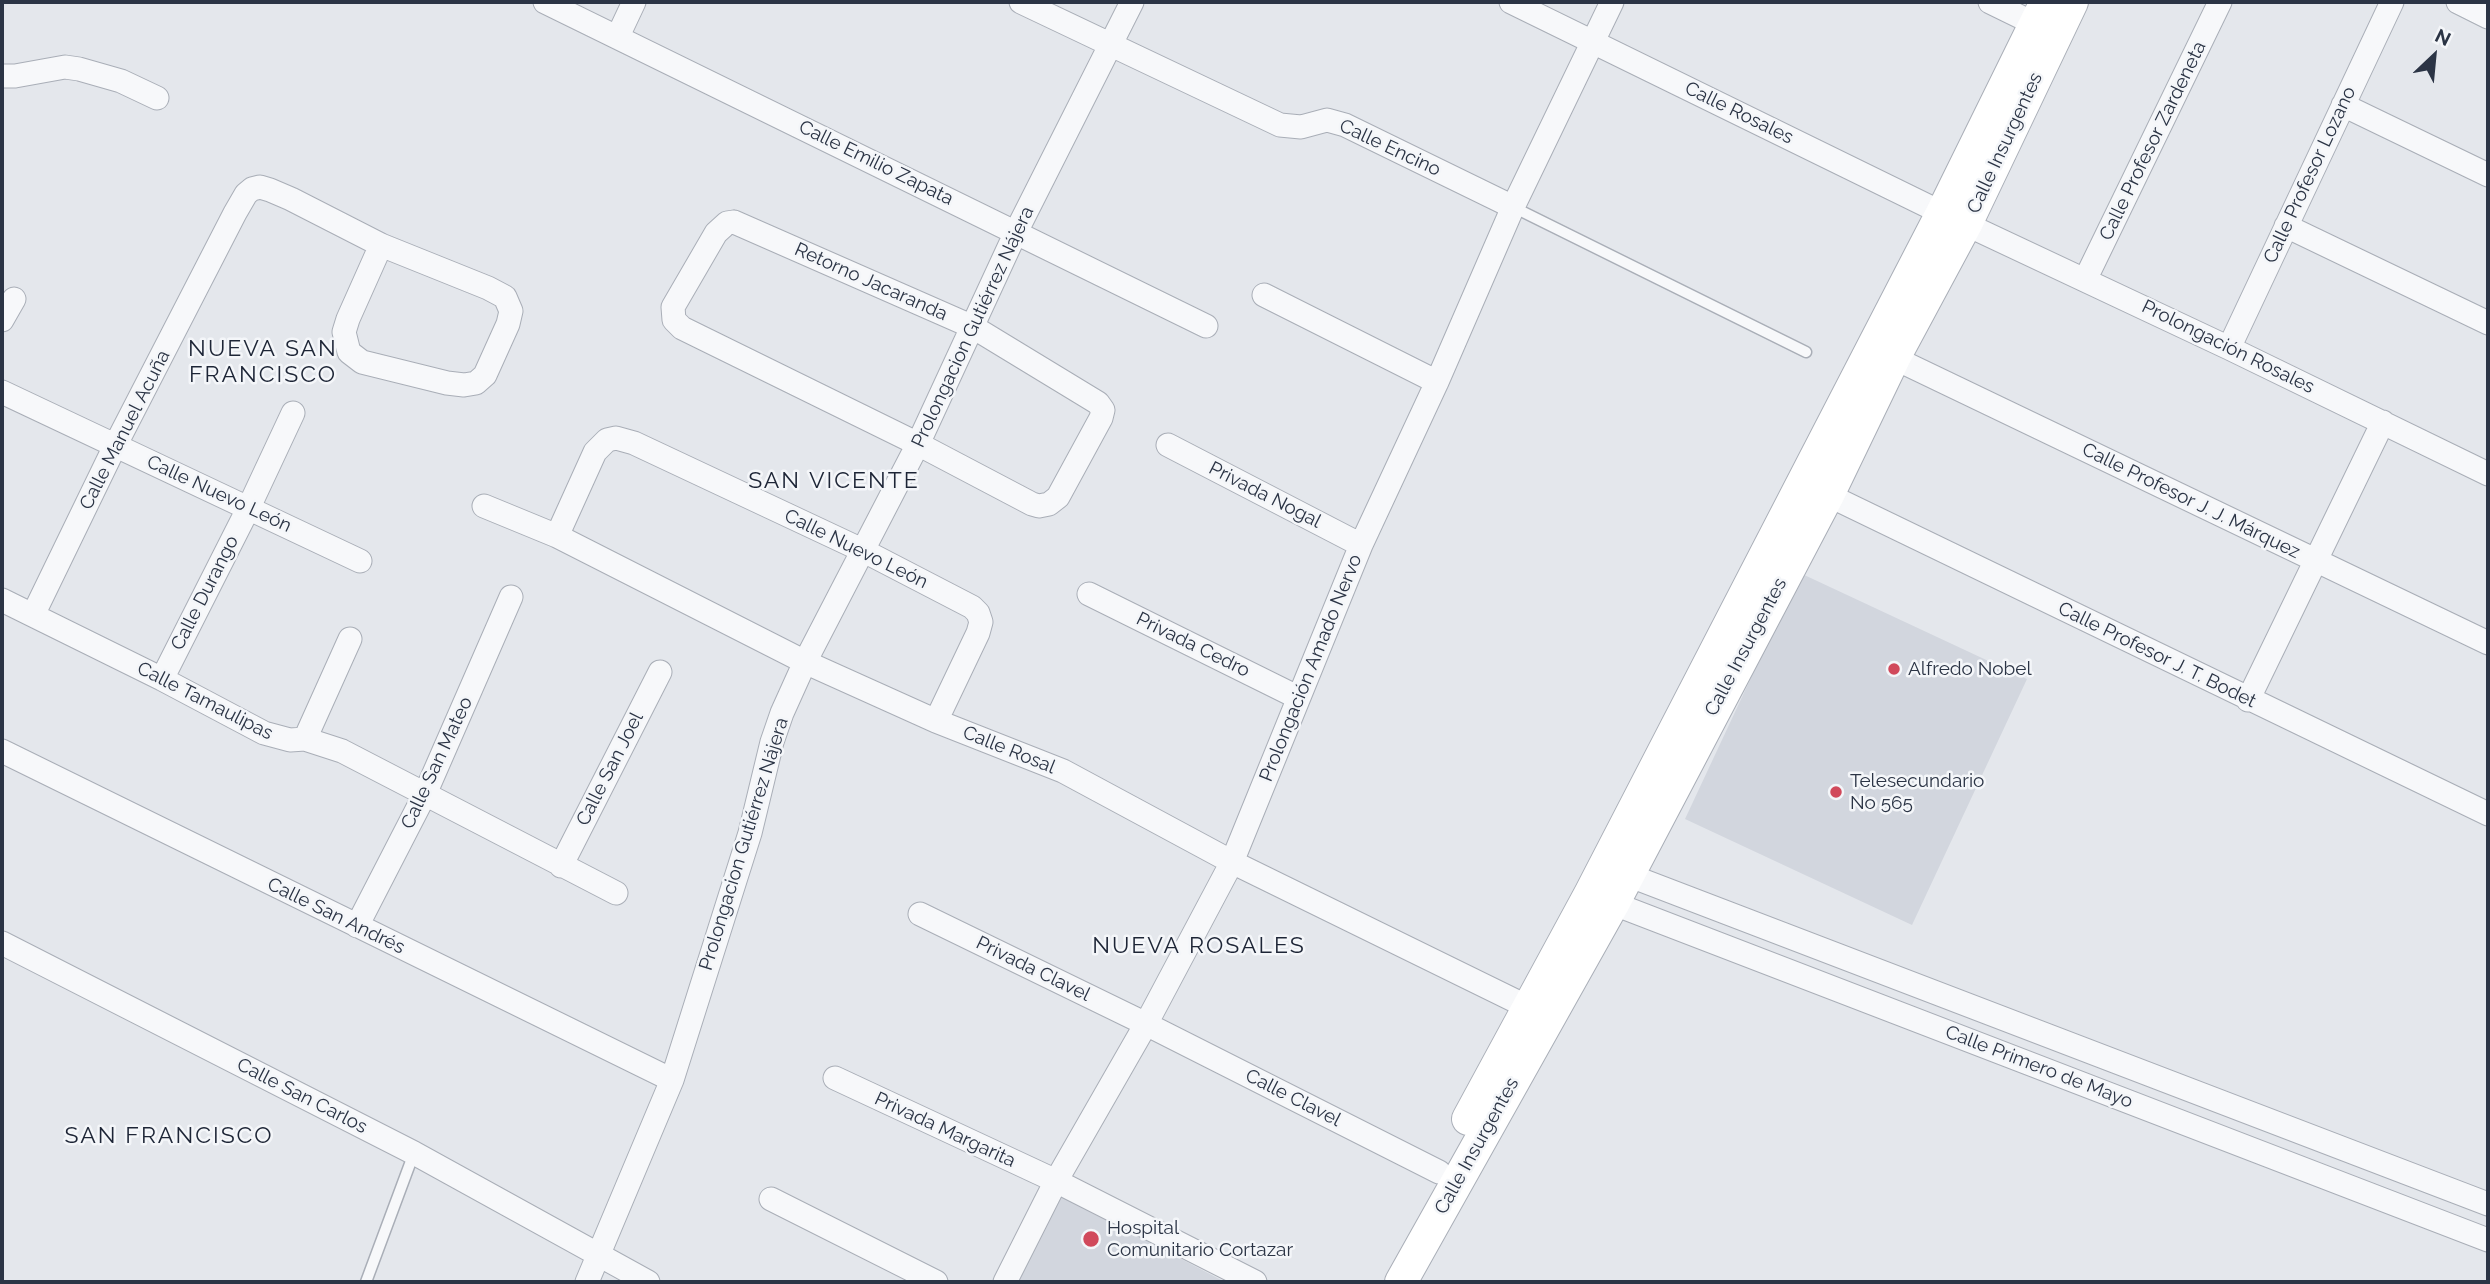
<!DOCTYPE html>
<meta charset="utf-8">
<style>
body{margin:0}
#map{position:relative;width:2490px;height:1284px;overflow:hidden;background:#e4e7ec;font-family:Raleway,sans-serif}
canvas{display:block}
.frame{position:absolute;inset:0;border:4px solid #2b3445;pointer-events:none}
.north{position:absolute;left:2399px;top:21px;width:70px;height:70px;-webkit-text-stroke:5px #f4f6f9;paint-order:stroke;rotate:26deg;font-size:19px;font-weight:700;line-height:28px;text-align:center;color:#2b3445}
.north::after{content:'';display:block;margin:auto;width:24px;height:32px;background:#2b3445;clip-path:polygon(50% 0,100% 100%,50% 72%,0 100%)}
</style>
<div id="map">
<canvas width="2490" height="1284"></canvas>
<div class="frame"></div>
<div class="north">N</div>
</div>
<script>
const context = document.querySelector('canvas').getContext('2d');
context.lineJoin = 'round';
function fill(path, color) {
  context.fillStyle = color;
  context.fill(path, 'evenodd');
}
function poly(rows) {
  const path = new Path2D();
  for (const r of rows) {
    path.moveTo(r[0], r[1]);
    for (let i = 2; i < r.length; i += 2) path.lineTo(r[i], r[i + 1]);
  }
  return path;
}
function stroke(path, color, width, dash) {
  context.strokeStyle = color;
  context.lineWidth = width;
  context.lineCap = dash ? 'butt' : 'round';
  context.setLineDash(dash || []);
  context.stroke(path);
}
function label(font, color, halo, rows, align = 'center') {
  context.font = font + ' Raleway,sans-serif';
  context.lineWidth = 5;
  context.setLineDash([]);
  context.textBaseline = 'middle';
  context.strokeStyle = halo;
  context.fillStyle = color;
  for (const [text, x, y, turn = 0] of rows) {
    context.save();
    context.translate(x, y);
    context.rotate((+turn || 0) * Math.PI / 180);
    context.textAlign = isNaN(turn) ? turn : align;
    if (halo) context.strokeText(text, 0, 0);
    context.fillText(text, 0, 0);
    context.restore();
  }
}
const built = poly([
 [1800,573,2027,679,1912,925,1685,819],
 [1060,1195,1225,1282,1016,1282]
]);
const service = poly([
 [1513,207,1806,352],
 [366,1282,414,1153]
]);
const minor = poly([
 [545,2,1206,326],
 [1021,2,1280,125,1301,127,1327,120,1345,125,1513,207],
 [1511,2,1942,213,2229,348,2488,474],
 [1990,2,2035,24],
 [2458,2,2488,17],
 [618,36,634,2],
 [2,76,15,76,65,67,79,69,121,81,157,98],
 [2343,105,2488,175],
 [734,222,973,327,1098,403,1103,410,1101,418,1058,497,1049,504,1039,506,1032,504,918,444,682,328,674,320,673,307,716,233,727,223,734,222],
 [2286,226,2488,323],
 [2085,280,2220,2],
 [1264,295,1437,382],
 [2,320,14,299],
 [2229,348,2392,2],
 [1894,358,2488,643],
 [2,392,360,561],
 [1168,445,1361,545],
 [1828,495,2488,814],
 [484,506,557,536,805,662,936,721,1063,771,1232,862,1540,1013],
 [557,536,595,452,607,440,616,438,634,443,864,551,972,607,978,613,981,622,978,633,936,721],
 [1089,594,1297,697],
 [2,600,162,679,264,733,290,740,305,739,342,751,616,893],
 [33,615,115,446,235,213,246,194,252,189,260,187,270,190,291,199,381,245,488,288,505,297,511,311,508,324,485,375,476,383,464,385,447,383,362,362,349,352,344,332,348,319,381,245],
 [162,679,249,507,293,413],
 [2248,700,2383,422],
 [305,739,350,639],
 [2,751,672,1080],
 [561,866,660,672],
 [1615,870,2488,1204],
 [1599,898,2488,1240],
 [920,914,1146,1024,1439,1172],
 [357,926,425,794,511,597],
 [2,943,414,1153,648,1282],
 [835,1078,1056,1181,1255,1282],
 [771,1199,936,1282],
 [587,1282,672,1080,750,833,772,742,782,713,805,662,918,444,1016,232,1132,2],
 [1005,1282,1056,1181,1146,1024,1232,862,1361,545,1437,382,1513,207,1612,2]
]);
const secondary = poly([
 [1468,1119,1590,894,1942,213,2046,2],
 [1401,1282,1613,904,1828,495,1894,358,1966,224,2072,2]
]);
const markers = [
 [1894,669,7,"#d1495b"],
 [1836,792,7,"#d1495b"],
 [1091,1239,9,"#d1495b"]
];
const streetNames = [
 ["Calle Rosales",1739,113,26],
 ["Calle Profesor Zardeneta",2153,141,-64],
 ["Calle Insurgentes",2005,143,-65],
 ["Calle Encino",1390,148,25],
 ["Calle Emilio Zapata",876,163,26],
 ["Calle Profesor Lozano",2310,175,-65],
 ["Retorno Jacaranda",871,282,24],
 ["Prolongacion Gutiérrez Nájera",973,327,-65],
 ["Prolongación Rosales",2228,347,26],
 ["Calle Manuel Acuña",125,430,-63],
 ["Calle Nuevo León",219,494,25],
 ["Privada Nogal",1265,495,27],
 ["Calle Profesor J. J. Márquez",2191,501,26],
 ["Calle Nuevo León",856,549,26],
 ["Calle Durango",205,593,-63],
 ["Privada Cedro",1193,645,26],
 ["Calle Insurgentes",1746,647,-62],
 ["Calle Profesor J. T. Bodet",2157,655,26],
 ["Prolongación Amado Nervo",1311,668,-68],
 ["Calle Tamaulipas",205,701,27],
 ["Calle Rosal",1009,750,22],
 ["Calle San Mateo",437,763,-65],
 ["Calle San Joel",610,769,-63],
 ["Prolongacion Gutiérrez Nájera",744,844,-73],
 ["Calle San Andrés",336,916,26],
 ["Privada Clavel",1033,969,26],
 ["Calle Primero de Mayo",2039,1067,21],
 ["Calle San Carlos",302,1096,27],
 ["Calle Clavel",1293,1098,27],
 ["Privada Margarita",945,1130,25],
 ["Calle Insurgentes",1477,1146,-61]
];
const poiNames = [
 ["Alfredo Nobel",1908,669],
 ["Telesecundario",1850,781],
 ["No 565",1850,803],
 ["Hospital",1107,1228],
 ["Comunitario Cortazar",1107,1250]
];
const quarterNames = [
 ["NUEVA SAN",263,349],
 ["FRANCISCO",263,375],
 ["SAN VICENTE",834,481],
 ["NUEVA ROSALES",1199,946],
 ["SAN FRANCISCO",169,1136]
];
fill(built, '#d2d6de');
stroke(service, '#a9aeb7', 13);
stroke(minor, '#a9aeb7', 25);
stroke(secondary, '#a9aeb7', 34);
stroke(service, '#f7f8fa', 10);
stroke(minor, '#f7f8fa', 23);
stroke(secondary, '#fff', 32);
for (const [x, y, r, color] of markers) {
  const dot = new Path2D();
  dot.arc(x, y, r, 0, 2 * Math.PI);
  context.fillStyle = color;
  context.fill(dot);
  stroke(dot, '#f4f6f9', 2.5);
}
label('19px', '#2b3445', '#f4f6f9', streetNames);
label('19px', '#2b3445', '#f4f6f9', poiNames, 'left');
context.letterSpacing = '2px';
label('23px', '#1d2536', '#f4f6f9', quarterNames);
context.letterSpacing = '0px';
</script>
